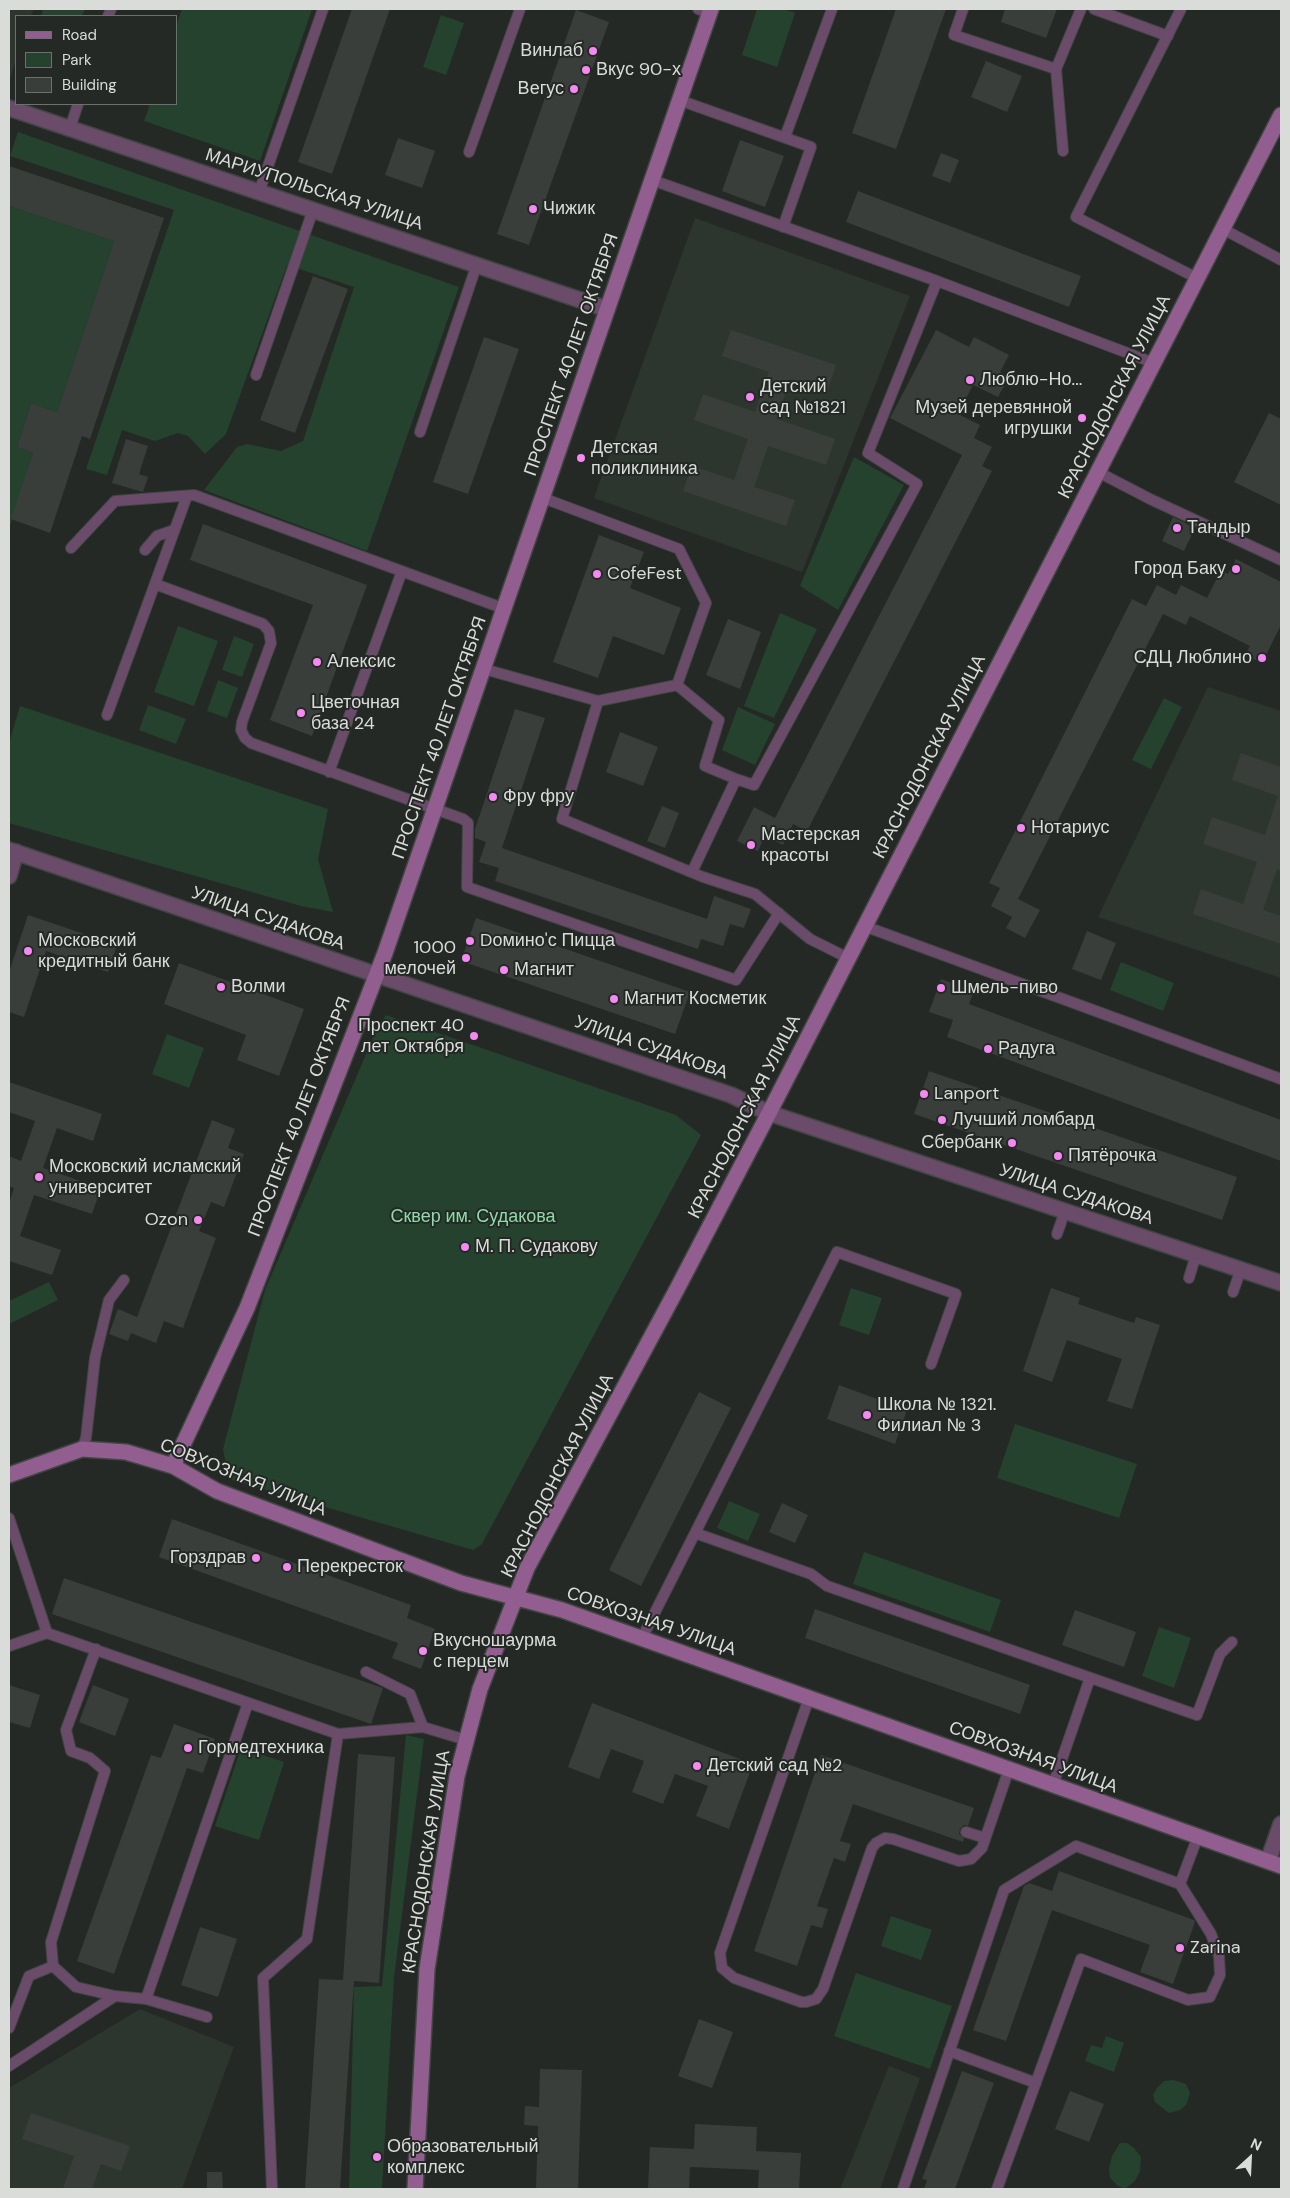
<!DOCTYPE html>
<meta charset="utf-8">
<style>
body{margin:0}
#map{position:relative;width:1290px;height:2198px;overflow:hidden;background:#242925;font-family:"DM Sans",sans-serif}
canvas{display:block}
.frame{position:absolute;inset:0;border:10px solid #d9dcd9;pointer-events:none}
.legend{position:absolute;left:15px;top:15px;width:162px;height:90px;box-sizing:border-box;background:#242925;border:1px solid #6c716d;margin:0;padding:6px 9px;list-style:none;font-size:15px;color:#d9dcd9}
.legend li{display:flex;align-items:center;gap:10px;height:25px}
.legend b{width:25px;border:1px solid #6c716d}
.north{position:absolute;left:1225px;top:2133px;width:50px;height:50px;-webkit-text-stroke:4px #242925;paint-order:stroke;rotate:25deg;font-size:14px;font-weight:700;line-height:20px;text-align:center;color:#d9dcd9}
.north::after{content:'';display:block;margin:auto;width:18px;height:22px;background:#d9dcd9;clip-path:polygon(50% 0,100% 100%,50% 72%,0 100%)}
</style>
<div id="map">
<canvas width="1290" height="2198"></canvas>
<div class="frame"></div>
<ul class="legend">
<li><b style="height:6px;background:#915e8f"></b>Road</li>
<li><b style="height:14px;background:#24422e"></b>Park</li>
<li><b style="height:14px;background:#393e3a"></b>Building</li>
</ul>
<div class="north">N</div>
</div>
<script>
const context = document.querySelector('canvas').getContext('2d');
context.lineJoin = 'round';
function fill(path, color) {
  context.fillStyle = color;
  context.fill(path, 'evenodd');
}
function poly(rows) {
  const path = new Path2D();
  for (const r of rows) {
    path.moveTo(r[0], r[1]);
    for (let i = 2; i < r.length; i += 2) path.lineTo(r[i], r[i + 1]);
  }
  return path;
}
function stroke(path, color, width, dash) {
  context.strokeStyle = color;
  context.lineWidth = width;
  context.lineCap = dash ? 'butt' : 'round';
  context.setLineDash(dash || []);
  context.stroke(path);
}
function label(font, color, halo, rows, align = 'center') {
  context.font = font + ' "DM Sans",sans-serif';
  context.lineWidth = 4;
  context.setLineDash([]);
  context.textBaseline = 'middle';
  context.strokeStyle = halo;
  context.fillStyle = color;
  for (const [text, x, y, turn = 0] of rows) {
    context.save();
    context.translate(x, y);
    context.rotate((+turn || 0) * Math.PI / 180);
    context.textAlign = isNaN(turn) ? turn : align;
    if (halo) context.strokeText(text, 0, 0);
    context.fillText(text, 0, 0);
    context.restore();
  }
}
const built = poly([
 [9,9,34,9,31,16,16,16,16,60,9,82],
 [695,218,910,296,802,572,594,498],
 [1208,687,1281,711,1281,978,1098,917],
 [140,2009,234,2047,182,2189,9,2189,9,2088],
 [889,2066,920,2078,880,2189,840,2189]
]);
const green = poly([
 [43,9,85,9,82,16,41,16],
 [182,9,312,9,260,161,144,121,150,104,176,104,176,27],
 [757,9,783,9,795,13,777,67,742,55],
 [441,15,464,23,446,75,423,67],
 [18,132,459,287,367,551,204,490,237,447,247,444,281,451,303,441,354,287,287,265,226,434,205,454,188,436,178,433,155,441,122,430,107,475,86,469,174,210,10,156],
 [9,206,114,241,57,412,31,403,17,447,33,453,9,529],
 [854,457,904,485,838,610,800,586],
 [780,613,817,629,774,718,744,706],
 [178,626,218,641,194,706,154,692],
 [234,636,254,644,242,677,222,670],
 [218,680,238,688,227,718,207,711],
 [1164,698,1182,707,1151,769,1132,760],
 [148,705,186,719,176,744,139,730],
 [20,706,328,809,318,859,333,912,301,906,9,823,9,743],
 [738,707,775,724,755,765,722,750],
 [1121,962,1174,983,1163,1011,1110,990],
 [386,1015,676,1115,701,1135,482,1544,473,1550,229,1479,223,1449,265,1290,376,1031],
 [167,1034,204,1048,189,1088,152,1074],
 [49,1282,58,1300,9,1324,9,1301],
 [851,1288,882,1298,869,1335,839,1325],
 [1015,1424,1137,1464,1119,1518,997,1478],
 [729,1501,760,1514,748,1541,717,1528],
 [864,1552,1001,1600,990,1632,853,1584],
 [1159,1627,1191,1638,1174,1688,1142,1676],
 [406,1735,424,1739,394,1978,382,2189,349,2189,354,1987,382,1986],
 [241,1748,284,1762,259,1840,215,1826],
 [891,1916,932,1930,921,1960,881,1946],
 [856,1973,952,2006,930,2069,834,2036],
 [1106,2036,1124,2043,1114,2072,1085,2061,1091,2045,1102,2048],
 [1173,2080,1186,2084,1190,2093,1186,2105,1180,2110,1169,2113,1155,2102,1153,2095,1157,2088,1164,2081],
 [1120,2143,1127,2143,1134,2148,1141,2157,1140,2171,1135,2181,1125,2189,1118,2186,1110,2178,1109,2169,1112,2156]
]);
const building = poly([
 [352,9,390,9,332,174,298,162],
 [896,9,946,9,896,149,852,133],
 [1005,9,1057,9,1046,38,1001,22],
 [576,10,609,22,529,245,497,234],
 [986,61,1022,76,1007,112,971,97],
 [398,138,435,151,422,188,385,175],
 [740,140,784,156,765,207,722,191],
 [941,153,959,160,950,183,932,176],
 [9,166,164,218,90,439,82,436,50,533,11,519,33,453,17,447,31,403,57,412,114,241,9,206],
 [858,191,1081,276,1069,307,846,222],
 [313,276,348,289,295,433,260,420],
 [731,330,836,365,827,392,790,379,777,419,835,439,826,465,768,446,754,487,795,500,786,526,683,491,692,466,734,480,748,439,694,420,703,394,755,412,769,372,722,356],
 [936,330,969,347,974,337,1009,355,1000,372,1009,377,998,397,973,385,958,414,980,425,974,438,992,447,982,466,992,471,807,831,793,824,783,845,765,836,758,851,737,841,754,807,775,818,962,455,890,418],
 [484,337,519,349,468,494,433,482],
 [1269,413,1281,419,1281,505,1234,482],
 [126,439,148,446,139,474,148,477,143,492,112,483],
 [1173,517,1195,528,1184,551,1162,541],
 [203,524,367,585,312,736,270,720,313,605,190,560],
 [599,535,644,552,630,588,681,608,664,655,613,636,598,678,553,662],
 [1236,559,1281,582,1281,625,1262,663,1245,655,1250,646,1190,616,1186,625,1163,614,1018,899,1040,910,1025,938,1006,928,1012,917,991,906,1000,888,989,883,1132,599,1146,606,1157,585,1176,595,1181,585,1207,598,1221,570,1228,574],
 [728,619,761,632,740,689,706,675],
 [515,709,545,718,502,848,707,919,714,896,751,909,744,928,730,924,723,946,701,939,698,949,495,881,499,868,479,862,486,842,475,838,475,829],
 [620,732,658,747,643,786,606,772],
 [1241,753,1281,767,1281,871,1277,869,1263,910,1281,916,1281,944,1193,914,1201,889,1243,904,1257,862,1203,844,1212,817,1265,835,1278,796,1232,780],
 [662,806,679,813,665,848,647,841],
 [28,915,117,945,108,972,46,951,24,1017,9,1012,9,972],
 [476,918,690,992,675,1034,461,961],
 [1087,931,1116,943,1101,980,1072,969],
 [179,963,304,1009,279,1076,237,1060,246,1035,164,1004],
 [941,979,974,991,969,1004,1281,1120,1281,1161,947,1037,953,1020,929,1012],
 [929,1071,1237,1177,1222,1220,914,1114],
 [9,1082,102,1114,93,1141,57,1128,43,1168,101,1188,92,1214,34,1195,20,1236,61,1250,52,1275,9,1261,9,1203,14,1188,9,1186,9,1156,21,1161,35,1121,9,1112],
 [212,1120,235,1129,228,1148,244,1154,224,1207,211,1202,199,1231,216,1238,183,1328,164,1321,156,1343,131,1333,128,1341,109,1334,118,1309,137,1317],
 [1051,1288,1080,1298,1078,1304,1134,1323,1136,1317,1160,1325,1132,1409,1107,1401,1122,1359,1067,1340,1052,1382,1023,1371],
 [839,1385,907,1410,895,1444,827,1419],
 [699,1392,731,1408,641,1586,609,1570],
 [782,1503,808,1515,795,1543,769,1532],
 [172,1519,411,1605,407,1618,435,1629,421,1669,392,1658,398,1643,159,1557],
 [64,1578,383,1688,371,1724,52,1614],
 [815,1609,1030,1685,1020,1714,805,1638],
 [1075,1610,1136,1632,1124,1667,1062,1645],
 [9,1685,40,1695,30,1728,9,1722],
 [93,1685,129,1699,115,1736,79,1722],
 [592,1703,753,1764,729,1829,696,1816,708,1786,675,1774,663,1804,632,1792,644,1761,611,1749,599,1779,568,1767],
 [174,1724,215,1739,203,1773,187,1768,114,1974,77,1961,151,1755,161,1758],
 [358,1754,395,1757,379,1983,354,1981,340,2189,305,2189,319,1979,343,1980],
 [821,1755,974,1808,968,1826,964,1825,960,1829,959,1834,964,1838,963,1842,853,1804,840,1841,851,1844,845,1862,834,1858,817,1906,828,1909,822,1928,811,1925,797,1966,754,1951],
 [1059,1871,1194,1920,1195,1922,1173,1984,1140,1972,1150,1945,1052,1910,1006,2041,973,2030,1024,1886,1029,1883,1052,1891],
 [200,1927,237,1939,218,1997,181,1985],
 [699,2019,733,2032,712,2088,678,2076],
 [540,2069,582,2070,578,2189,536,2189,538,2126,524,2125,525,2106,539,2107],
 [962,2071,994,2083,955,2189,924,2189,927,2180,922,2179],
 [1070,2091,1104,2104,1089,2142,1055,2129],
 [31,2113,130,2146,121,2171,101,2164,92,2189,63,2189,74,2156,22,2139],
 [695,2124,757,2127,756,2151,801,2153,799,2189,758,2189,759,2170,690,2167,689,2189,648,2189,650,2147,694,2149],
 [207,2172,222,2172,223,2189,207,2189]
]);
const lane = poly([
 [698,9,709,13],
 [963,9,954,35,1056,69,1081,9],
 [1094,9,1168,36],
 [1181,9,1076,217,1197,278],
 [108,16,111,9],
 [1056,69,1063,151],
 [679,100,811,147,783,227],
 [70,128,78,104],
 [785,137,832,9],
 [469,152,520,9],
 [652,180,937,281],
 [259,192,323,9],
 [1223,229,1281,260],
 [256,375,313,210],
 [420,432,477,264],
 [1098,472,1150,499,1281,560],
 [543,498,679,549,706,603,677,685,598,701],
 [71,548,115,501,194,495,505,609],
 [145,550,157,536,174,530],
 [155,584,263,624,269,631,271,643,242,722,241,730,245,738,251,743,463,819,468,823,467,887,736,980,779,913],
 [484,669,598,701,562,819,703,877,755,894,810,939,848,958],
 [677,685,719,720,705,766,736,779,692,872],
 [107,715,187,496],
 [329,772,402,571],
 [736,779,754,785,917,484,868,453,937,281,1154,363],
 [864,926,1281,1079],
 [1057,1234,1065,1211],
 [1189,1278,1196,1255],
 [1233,1292,1241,1269],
 [82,1449,86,1438,95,1358,109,1300,124,1280],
 [9,1518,47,1633,338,1734,423,1727],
 [695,1533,811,1574,827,1586,1197,1715,1220,1654,1232,1642],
 [642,1638,837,1252,956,1294,931,1364],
 [9,1646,47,1633],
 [96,1649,66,1730,71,1751,90,1758,105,1771,51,1942,53,1966,76,1987,115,1996,146,1999,248,1703],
 [366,1672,410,1694,423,1727,466,1740],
 [809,1698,720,1953,722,1968,734,1978,801,2002,806,2002,816,1999,823,1989,872,1848,876,1843,885,1838,893,1839,959,1861,971,1859,982,1848,1009,1769],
 [1053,1785,1090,1678],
 [966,1832,985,1838],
 [1180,1884,1198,1836],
 [146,1999,207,2017],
 [9,2028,29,1976,53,1966],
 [949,2051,1036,2083],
 [9,2066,115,1996],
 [272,2189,263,1978,307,1939,338,1734],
 [903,2189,1004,1890,1076,1846,1180,1884,1211,1934,1219,1956,1220,1975,1210,1997,1188,2000,1081,1959,997,2189]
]);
const street = poly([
 [9,108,607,309],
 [9,850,731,1095,769,1113,1281,1283],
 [9,876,16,852],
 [1268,1861,1281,1824]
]);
const secondary = poly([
 [173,1466,247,1308,385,953,711,9],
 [9,1475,82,1449,126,1452,173,1466,217,1491,461,1583,562,1610,1281,1866],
 [415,2189,427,1969,457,1776,480,1689,527,1568,677,1289,769,1113,1281,115]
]);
const markers = [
 [593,51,5,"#f489f1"],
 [586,70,5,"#f489f1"],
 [574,89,5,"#f489f1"],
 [533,209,5,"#f489f1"],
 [970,380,5,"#f489f1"],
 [750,397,5,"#f489f1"],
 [1082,418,5,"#f489f1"],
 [581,458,5,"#f489f1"],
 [1177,528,5,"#f489f1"],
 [1236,569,5,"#f489f1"],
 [597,574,5,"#f489f1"],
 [1262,658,5,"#f489f1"],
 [317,662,5,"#f489f1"],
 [301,713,5,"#f489f1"],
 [493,797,5,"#f489f1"],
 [1021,828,5,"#f489f1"],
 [751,845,5,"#f489f1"],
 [470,941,5,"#f489f1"],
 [28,951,5,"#f489f1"],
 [466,958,5,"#f489f1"],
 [504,970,5,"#f489f1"],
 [221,987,5,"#f489f1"],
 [941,988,5,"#f489f1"],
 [614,999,5,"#f489f1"],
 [474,1036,5,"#f489f1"],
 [988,1049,5,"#f489f1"],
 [924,1094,5,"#f489f1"],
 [942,1120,5,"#f489f1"],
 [1012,1143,5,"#f489f1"],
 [1058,1156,5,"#f489f1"],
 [39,1177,5,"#f489f1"],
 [198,1220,5,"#f489f1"],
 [465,1247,5,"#f489f1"],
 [867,1415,5,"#f489f1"],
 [256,1558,5,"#f489f1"],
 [287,1567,5,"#f489f1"],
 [423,1651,5,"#f489f1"],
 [188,1748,5,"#f489f1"],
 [697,1766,5,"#f489f1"],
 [1180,1948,5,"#f489f1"],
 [377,2157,5,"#f489f1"]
];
const poiNames = [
 ["Винлаб",583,51,"right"],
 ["Вкус 90-х",596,70],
 ["Вегус",564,89,"right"],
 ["Чижик",543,209],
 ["Люблю-Но...",980,380],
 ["Детский",760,387],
 ["сад №1821",760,408],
 ["Музей деревянной",1072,408,"right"],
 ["игрушки",1072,429,"right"],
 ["Детская",591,448],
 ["поликлиника",591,469],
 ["Тандыр",1187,528],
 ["Город Баку",1226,569,"right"],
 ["CofeFest",607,574],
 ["СДЦ Люблино",1252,658,"right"],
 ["Алексис",327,662],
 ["Цветочная",311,703],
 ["база 24",311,724],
 ["Фру фру",503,797],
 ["Нотариус",1031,828],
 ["Мастерская",761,835],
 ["красоты",761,856],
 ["Московский",38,941],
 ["кредитный банк",38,962],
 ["Dомино'с Пицца",480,941],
 ["1000",456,948,"right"],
 ["мелочей",456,969,"right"],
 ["Магнит",514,970],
 ["Волми",231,987],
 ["Шмель-пиво",951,988],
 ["Магнит Косметик",624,999],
 ["Проспект 40",464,1026,"right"],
 ["лет Октября",464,1047,"right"],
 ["Радуга",998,1049],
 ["Lanport",934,1094],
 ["Лучший ломбард",952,1120],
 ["Сбербанк",1002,1143,"right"],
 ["Пятёрочка",1068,1156],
 ["Московский исламский",49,1167],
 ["университет",49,1188],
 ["Ozon",188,1220,"right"],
 ["М. П. Судакову",475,1247],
 ["Школа № 1321.",877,1405],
 ["Филиал № 3",877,1426],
 ["Горздрав",246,1558,"right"],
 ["Перекресток",297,1567],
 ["Вкусношаурма",433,1641],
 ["с перцем",433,1662],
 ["Гормедтехника",198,1748],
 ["Детский сад №2",707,1766],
 ["Zarina",1190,1948],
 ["Образовательный",387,2147],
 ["комплекс",387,2168]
];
const streetNames = [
 ["МАРИУПОЛЬСКАЯ УЛИЦА",314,190,18],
 ["ПРОСПЕКТ 40 ЛЕТ ОКТЯБРЯ",572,355,-71],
 ["КРАСНОДОНСКАЯ УЛИЦА",1115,397,-63],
 ["ПРОСПЕКТ 40 ЛЕТ ОКТЯБРЯ",440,738,-71],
 ["КРАСНОДОНСКАЯ УЛИЦА",930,757,-63],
 ["УЛИЦА СУДАКОВА",268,919,19],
 ["УЛИЦА СУДАКОВА",651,1048,19],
 ["ПРОСПЕКТ 40 ЛЕТ ОКТЯБРЯ",300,1117,-69],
 ["КРАСНОДОНСКАЯ УЛИЦА",745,1117,-63],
 ["УЛИЦА СУДАКОВА",1076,1195,18],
 ["КРАСНОДОНСКАЯ УЛИЦА",558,1476,-63],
 ["СОВХОЗНАЯ УЛИЦА",243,1478,22],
 ["СОВХОЗНАЯ УЛИЦА",651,1622,19],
 ["СОВХОЗНАЯ УЛИЦА",1033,1758,20],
 ["КРАСНОДОНСКАЯ УЛИЦА",427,1862,-81]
];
const parkNames = [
 ["Сквер им. Судакова",473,1217]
];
fill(built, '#2c362f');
fill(green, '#24422e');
fill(building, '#393e3a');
stroke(lane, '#414642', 12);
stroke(street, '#414642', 18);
stroke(secondary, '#414642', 18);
stroke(lane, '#6b4b6a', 10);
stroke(street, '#6b4b6a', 15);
stroke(secondary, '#915e8f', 15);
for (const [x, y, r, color] of markers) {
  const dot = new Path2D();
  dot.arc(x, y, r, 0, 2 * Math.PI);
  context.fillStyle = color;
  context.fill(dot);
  stroke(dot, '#242925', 2);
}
label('18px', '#d9dcd9', '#242925', poiNames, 'left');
label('18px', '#d9dcd9', '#242925', streetNames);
label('18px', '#8cdca5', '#242925', parkNames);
</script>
